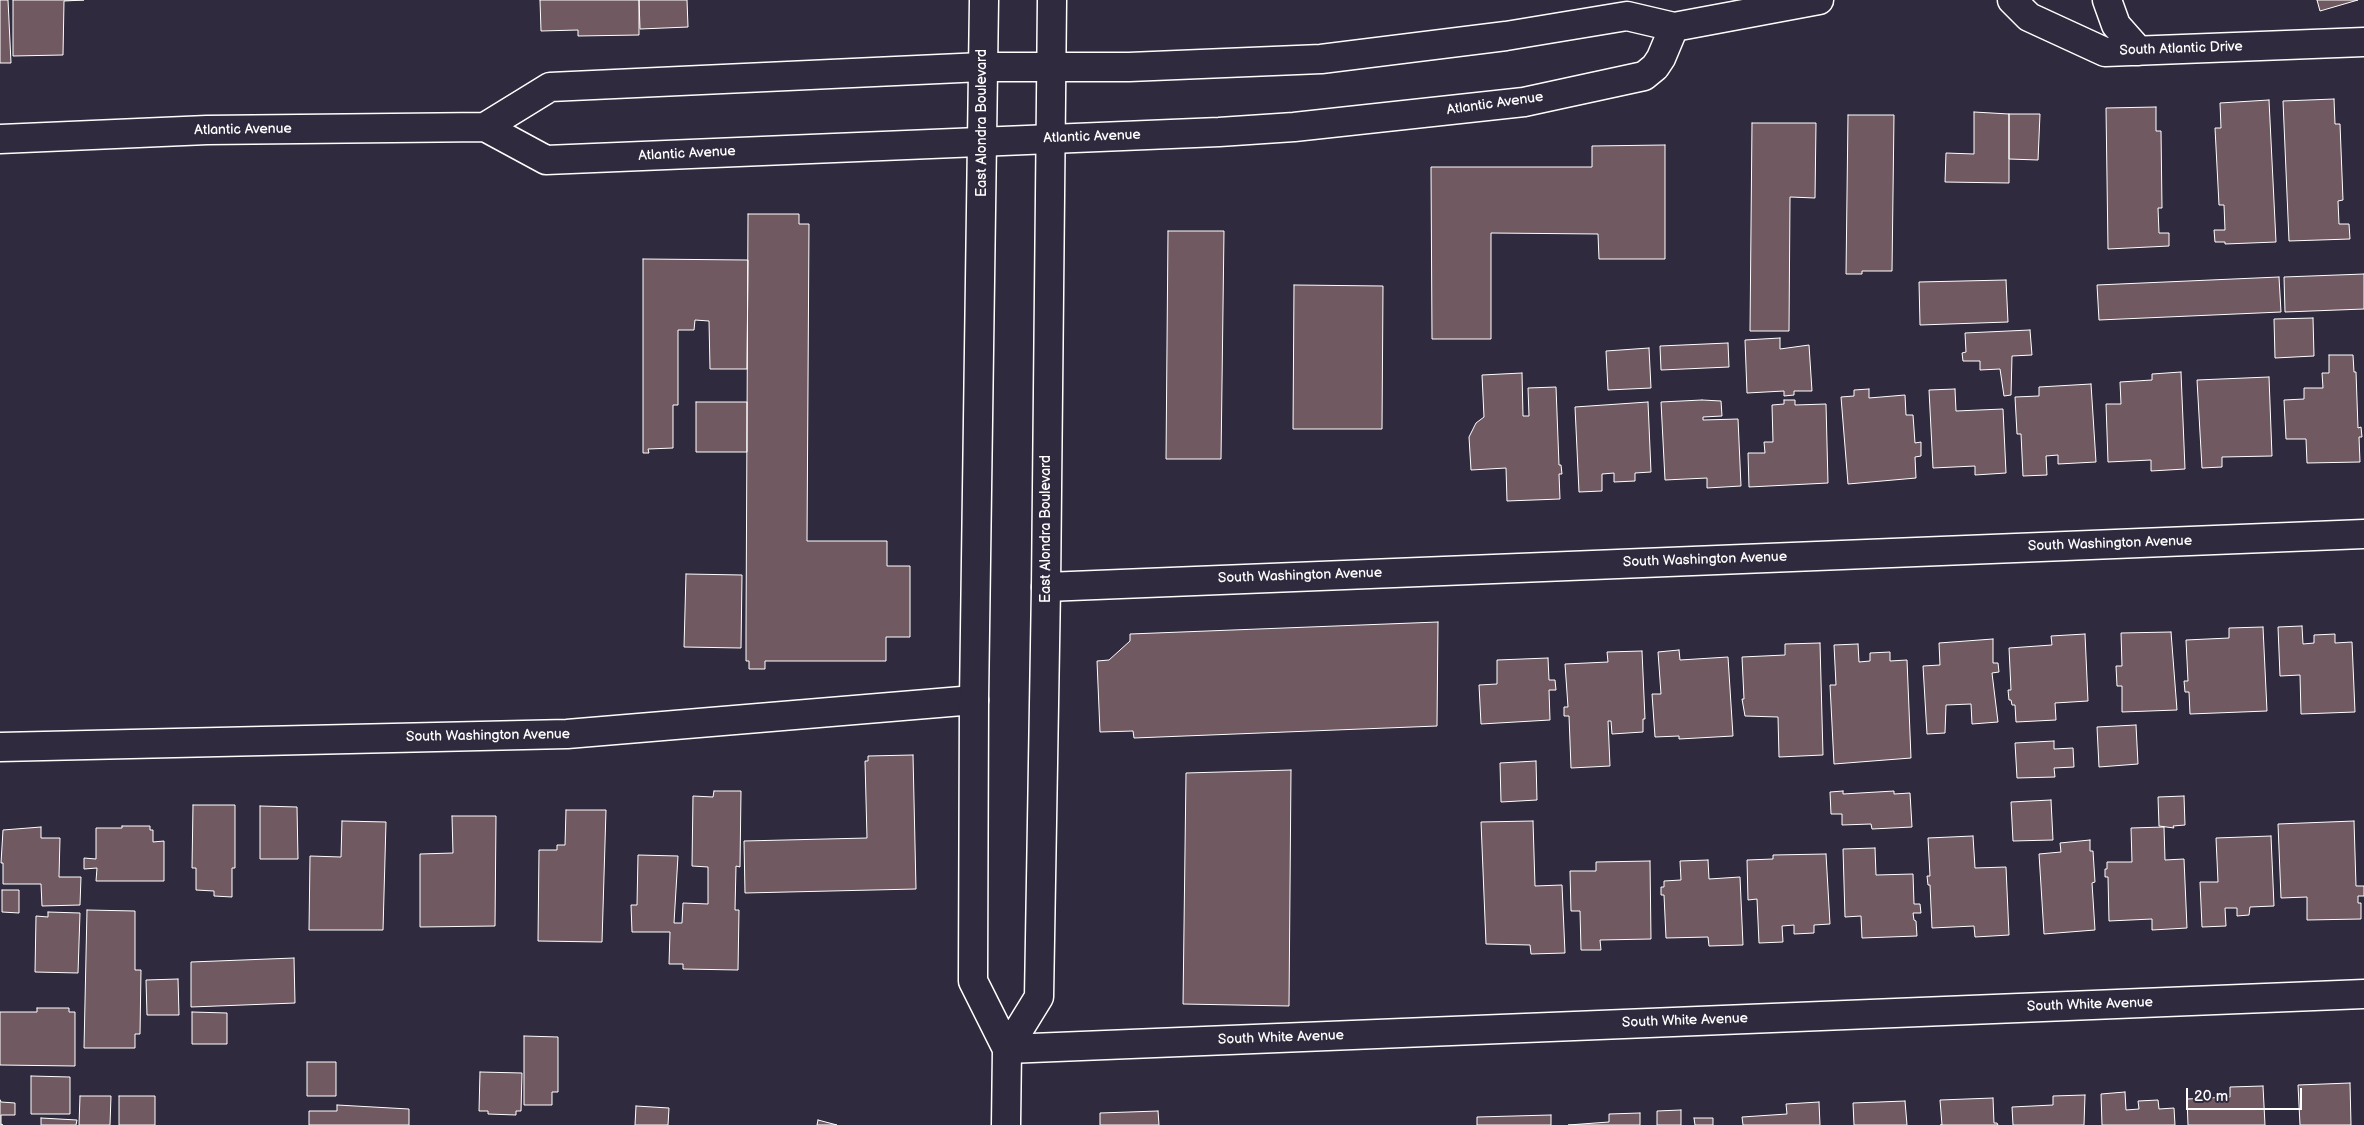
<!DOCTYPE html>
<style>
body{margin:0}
#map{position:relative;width:2364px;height:1125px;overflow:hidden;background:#2f2a3d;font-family:"Balsamiq Sans",sans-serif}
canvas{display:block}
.scale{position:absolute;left:2186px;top:1088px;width:116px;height:22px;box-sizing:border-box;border:2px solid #fff;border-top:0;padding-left:6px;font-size:15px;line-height:18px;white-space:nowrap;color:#fff;-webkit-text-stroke:4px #2f2a3d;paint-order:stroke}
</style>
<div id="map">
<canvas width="2364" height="1125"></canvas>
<div class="scale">20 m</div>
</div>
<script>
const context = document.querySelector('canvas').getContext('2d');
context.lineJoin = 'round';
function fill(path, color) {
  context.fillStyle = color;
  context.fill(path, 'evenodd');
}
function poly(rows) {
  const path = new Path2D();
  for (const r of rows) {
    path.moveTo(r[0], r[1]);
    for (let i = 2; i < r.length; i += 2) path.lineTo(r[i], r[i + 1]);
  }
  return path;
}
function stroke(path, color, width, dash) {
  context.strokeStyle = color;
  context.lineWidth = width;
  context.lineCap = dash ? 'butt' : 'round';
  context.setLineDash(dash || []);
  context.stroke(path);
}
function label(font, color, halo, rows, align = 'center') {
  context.font = font + ' "Balsamiq Sans",sans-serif';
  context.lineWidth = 4;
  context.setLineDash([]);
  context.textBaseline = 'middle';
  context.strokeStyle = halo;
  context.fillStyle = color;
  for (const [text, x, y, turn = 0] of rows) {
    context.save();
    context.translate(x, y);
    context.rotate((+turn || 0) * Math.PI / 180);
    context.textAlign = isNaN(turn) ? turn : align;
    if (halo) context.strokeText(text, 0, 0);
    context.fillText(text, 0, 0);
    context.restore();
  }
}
const building = poly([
 [0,0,8,0,11,63,0,63,0,0],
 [13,0,84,0,64,1,63,55,13,56,13,0],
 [540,0,639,0,639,35,578,36,578,30,541,31,540,0],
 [639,0,687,0,688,27,640,29,639,0],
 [2317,0,2358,0,2320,11,2317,0],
 [2334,99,2335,124,2340,124,2343,200,2338,201,2339,224,2349,224,2350,239,2289,241,2283,101,2334,99],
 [2269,100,2276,242,2225,244,2225,242,2215,242,2214,230,2225,230,2224,205,2219,205,2215,128,2221,128,2220,103,2269,100],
 [2156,107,2156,131,2161,131,2162,208,2158,208,2159,233,2169,233,2169,246,2108,249,2106,108,2156,107],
 [1974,112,2009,114,2009,183,1945,182,1946,153,1974,154,1974,112],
 [2009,114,2040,114,2038,160,2009,159,2009,114],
 [1848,115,1894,115,1892,271,1862,271,1862,274,1846,274,1848,115],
 [1752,123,1816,123,1815,198,1790,197,1789,331,1750,331,1752,123],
 [1665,145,1665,259,1599,259,1598,234,1491,233,1491,339,1432,339,1431,167,1592,167,1592,146,1665,145],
 [748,214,799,214,799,224,809,224,807,541,887,541,887,566,910,566,910,637,886,637,886,661,765,661,765,669,749,669,749,661,746,661,746,631,748,214],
 [1168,231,1224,231,1221,459,1166,459,1168,231],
 [643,259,748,260,747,369,710,369,709,321,695,320,694,330,678,330,678,405,673,405,673,448,648,449,649,453,643,453,643,259],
 [2364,274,2364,309,2285,312,2284,277,2364,274],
 [2279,277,2281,312,2099,320,2097,285,2279,277],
 [2006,280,2008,322,1920,325,1919,282,2006,280],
 [1294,285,1383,286,1382,429,1293,429,1294,285],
 [2313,318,2314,356,2275,358,2274,319,2313,318],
 [2030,330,2032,355,2012,356,2011,395,2004,396,2000,369,1980,370,1980,361,1963,361,1962,353,1966,352,1965,333,2030,330],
 [1780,338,1780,349,1809,345,1812,391,1794,391,1794,395,1784,396,1784,391,1747,393,1745,340,1780,338],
 [1728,343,1729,367,1661,370,1660,346,1728,343],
 [1649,348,1651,388,1608,390,1606,351,1649,348],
 [2329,355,2353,355,2354,372,2356,372,2358,428,2361,427,2362,437,2359,437,2360,462,2307,463,2306,439,2286,439,2284,400,2304,399,2304,388,2323,388,2322,373,2329,373,2329,355],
 [2181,372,2185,469,2151,471,2151,460,2108,462,2106,404,2121,404,2120,382,2152,380,2152,374,2181,372],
 [1522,373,1523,416,1529,416,1528,388,1556,387,1559,465,1561,465,1562,474,1559,474,1560,499,1507,501,1506,468,1471,470,1469,437,1476,423,1484,417,1482,375,1522,373],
 [2269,377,2272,456,2222,457,2222,467,2202,468,2197,380,2269,377],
 [2091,384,2096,462,2058,464,2058,455,2046,456,2047,475,2023,476,2021,434,2017,434,2015,397,2039,396,2039,387,2091,384],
 [1869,389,1869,398,1905,395,1906,415,1913,415,1915,443,1921,442,1921,456,1915,457,1916,478,1848,484,1841,397,1854,396,1854,390,1869,389],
 [1955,389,1956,411,2003,409,2006,473,1975,475,1975,466,1933,468,1929,390,1955,389],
 [1702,400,1721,401,1722,416,1703,417,1703,420,1738,419,1741,486,1707,488,1707,478,1665,480,1661,402,1702,400],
 [1784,400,1795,400,1795,405,1826,404,1828,483,1749,487,1748,453,1765,453,1764,442,1773,442,1772,405,1784,404,1784,400],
 [696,402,747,402,747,452,696,452,696,402],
 [1648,402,1651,472,1635,473,1635,481,1614,482,1614,473,1602,474,1602,491,1579,492,1575,407,1648,402],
 [686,574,742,575,741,648,684,647,686,574],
 [1438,622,1437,726,1134,738,1133,731,1100,732,1097,661,1109,660,1130,641,1130,634,1438,622],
 [2302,626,2303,644,2314,643,2314,635,2335,634,2335,643,2352,642,2355,712,2301,714,2300,675,2280,676,2278,627,2302,626],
 [2263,627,2267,711,2190,714,2189,692,2185,692,2184,681,2188,681,2186,640,2229,638,2229,628,2263,627],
 [2171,632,2177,710,2122,712,2122,686,2117,686,2116,666,2122,666,2121,633,2171,632],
 [2085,634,2088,701,2055,703,2056,720,2016,722,2015,705,2012,705,2011,700,2009,700,2008,690,2011,690,2009,648,2052,645,2051,636,2085,634],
 [1993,639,1993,663,1998,663,1999,672,1992,673,1998,722,1972,724,1971,704,1946,705,1945,733,1927,734,1923,666,1940,665,1939,643,1993,639],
 [1820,643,1823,755,1779,757,1778,717,1745,716,1742,699,1744,699,1742,657,1785,655,1785,644,1820,643],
 [1858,644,1859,662,1870,661,1870,653,1890,652,1890,661,1907,660,1911,758,1834,764,1830,685,1836,685,1834,645,1858,644],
 [1679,650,1680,660,1728,657,1733,736,1679,739,1679,736,1655,737,1652,694,1661,694,1658,652,1679,650],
 [1642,651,1645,719,1643,719,1643,732,1612,734,1611,721,1608,721,1610,766,1571,768,1569,716,1564,716,1564,707,1568,707,1565,664,1608,662,1607,652,1642,651],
 [1548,658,1549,680,1555,680,1556,690,1549,690,1550,720,1481,724,1479,685,1497,684,1497,660,1548,658],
 [2136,725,2138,764,2099,767,2097,727,2136,725],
 [2054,741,2054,749,2073,748,2074,767,2054,768,2055,777,2017,778,2015,743,2054,741],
 [913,755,916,889,745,893,744,841,867,838,865,761,868,761,868,756,913,755],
 [1536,761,1537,800,1501,802,1500,763,1536,761],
 [1291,770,1289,1006,1183,1004,1186,773,1291,770],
 [714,791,741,791,740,867,736,866,735,910,739,910,738,970,683,969,683,964,669,964,670,932,632,932,631,905,637,905,638,855,678,856,674,923,682,923,683,903,708,904,708,867,692,866,693,796,713,797,714,791],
 [1843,791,1843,794,1894,791,1894,794,1910,793,1912,827,1872,829,1871,824,1842,825,1842,814,1831,814,1830,792,1843,791],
 [2184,796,2185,825,2173,826,2174,828,2159,826,2158,797,2184,796],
 [2051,800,2053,840,2013,841,2011,802,2051,800],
 [193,805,235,805,235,868,232,868,232,897,214,896,214,891,196,890,196,868,192,868,193,805],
 [260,806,297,807,298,859,260,859,260,806],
 [566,810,606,810,602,942,538,941,539,850,557,850,557,845,565,845,566,810],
 [452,816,496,816,495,926,420,927,420,854,453,853,452,816],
 [342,821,386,822,383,930,309,930,310,856,341,857,342,821],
 [1533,821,1535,886,1562,885,1565,953,1531,954,1530,945,1486,944,1481,822,1533,821],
 [2354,821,2356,886,2364,886,2364,896,2358,896,2358,903,2361,903,2361,919,2307,920,2307,897,2281,898,2278,824,2354,821],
 [122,826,150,826,150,830,153,830,153,842,164,841,164,881,96,881,97,868,84,869,84,858,96,859,96,828,122,828,122,826],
 [41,827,41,838,60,838,59,877,81,877,80,905,42,906,41,884,3,884,3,863,1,863,3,830,41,827],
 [2164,827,2165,860,2184,859,2187,928,2152,930,2152,919,2109,921,2108,877,2105,877,2105,869,2107,869,2107,862,2132,862,2131,828,2164,827],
 [1973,836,1975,868,2006,867,2009,935,1975,937,1974,926,1932,928,1930,885,1928,885,1927,876,1930,876,1928,838,1973,836],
 [2271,836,2274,906,2250,907,2249,915,2237,916,2237,908,2225,908,2226,926,2202,927,2200,882,2218,882,2216,838,2271,836],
 [2090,840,2090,851,2093,851,2095,882,2092,883,2095,930,2044,934,2039,854,2061,852,2060,843,2090,840],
 [1875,848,1876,875,1913,874,1914,904,1920,904,1921,913,1913,913,1914,920,1916,921,1917,936,1862,938,1861,916,1845,917,1843,849,1875,848],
 [1826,854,1830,924,1814,925,1814,933,1794,934,1794,925,1782,926,1783,942,1759,943,1757,899,1748,900,1747,860,1773,859,1773,855,1826,854],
 [1708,860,1709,879,1740,877,1743,945,1709,946,1708,937,1666,938,1664,895,1661,895,1661,887,1664,887,1664,881,1681,880,1680,861,1708,860],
 [1650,861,1651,939,1600,940,1601,950,1581,950,1580,911,1571,911,1570,871,1596,871,1596,862,1650,861],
 [2,890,19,890,19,913,2,912,2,890],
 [87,910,135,911,135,970,141,970,140,1034,135,1034,135,1048,84,1048,87,910],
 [48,912,80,913,78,973,35,972,36,916,48,917,48,912],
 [294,958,295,1003,191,1007,191,962,294,958],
 [178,979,179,1015,147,1015,146,980,178,979],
 [37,1008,69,1008,69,1012,75,1012,75,1066,0,1065,0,1012,37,1012,37,1008],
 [192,1012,227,1013,227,1044,192,1044,192,1012],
 [524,1036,558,1037,558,1092,552,1092,552,1105,524,1105,524,1036],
 [307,1062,336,1062,336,1096,307,1096,307,1062],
 [480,1072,522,1073,521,1111,516,1111,516,1115,488,1114,488,1111,479,1111,480,1072],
 [31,1076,70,1077,70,1114,31,1114,31,1076],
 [2350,1083,2351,1125,2300,1125,2298,1085,2350,1083],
 [2263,1086,2265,1125,2188,1125,2187,1099,2230,1097,2230,1087,2263,1086],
 [2125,1092,2126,1110,2139,1109,2138,1101,2158,1100,2159,1109,2174,1108,2175,1125,2102,1125,2101,1094,2125,1092],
 [2085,1095,2084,1125,2013,1125,2012,1107,2053,1105,2053,1096,2085,1095],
 [80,1096,111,1096,110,1125,79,1125,80,1096],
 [119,1096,155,1096,155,1125,119,1125,119,1096],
 [1993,1098,1994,1123,1997,1123,1998,1125,1940,1125,1942,1125,1940,1100,1993,1098],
 [0,1100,1,1102,15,1103,15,1115,1,1115,1,1124,3,1125,0,1125,0,1100],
 [1905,1101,1907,1125,1854,1125,1853,1103,1905,1101],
 [1819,1102,1820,1125,1743,1125,1742,1117,1787,1114,1786,1104,1819,1102],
 [337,1105,409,1109,409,1125,309,1125,309,1111,337,1111,337,1105],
 [636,1106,669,1108,668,1125,635,1125,636,1106],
 [1681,1110,1681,1125,1657,1125,1657,1111,1681,1110],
 [1158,1111,1159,1125,1100,1125,1100,1113,1158,1111],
 [1640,1113,1640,1125,1568,1125,1609,1122,1609,1114,1640,1113],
 [1551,1115,1551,1125,1477,1125,1477,1117,1551,1115],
 [41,1118,77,1120,76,1125,41,1125,41,1118],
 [1694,1118,1713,1118,1713,1125,1695,1125,1694,1118],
 [818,1120,837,1125,817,1125,818,1120]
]);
const minor = poly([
 [2012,0,2029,17,2105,52,2364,42],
 [2107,0,2116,25,2139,51],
 [1046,587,2364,534],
 [0,747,567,734,974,700],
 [1007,1049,2364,994]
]);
const secondary = poly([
 [984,0,974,700,973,981,1007,1049,1006,1125],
 [1007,1049,1039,997,1046,587,1052,0]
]);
const primary = poly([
 [485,127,550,87,982,67,1129,67,1321,59,1506,36,1627,16,1674,27,1819,0],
 [0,139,207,130,485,127,546,160,1219,132,1294,127,1524,102,1644,76,1655,67,1661,58,1674,27]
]);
const streetNames = [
 ["South Atlantic Drive",2181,49,-2],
 ["Atlantic Avenue",1495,104,-8],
 ["East Alondra Boulevard",982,123,-90],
 ["Atlantic Avenue",243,130,-1],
 ["Atlantic Avenue",1092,137,-2],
 ["Atlantic Avenue",687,154,-3],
 ["East Alondra Boulevard",1046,529,-90],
 ["South Washington Avenue",2110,544,-2],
 ["South Washington Avenue",1705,560,-2],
 ["South Washington Avenue",1300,576,-2],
 ["South Washington Avenue",488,736,-1],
 ["South White Avenue",2090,1005,-2],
 ["South White Avenue",1685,1021,-2],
 ["South White Avenue",1281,1038,-2]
];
fill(building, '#705961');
stroke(building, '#fff', 1);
stroke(minor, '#fff', 31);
stroke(secondary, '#fff', 31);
stroke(primary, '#fff', 31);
stroke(minor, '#2f2a3d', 28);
stroke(secondary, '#2f2a3d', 28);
stroke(primary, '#2f2a3d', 28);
label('14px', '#fff', '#2f2a3d', streetNames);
</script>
